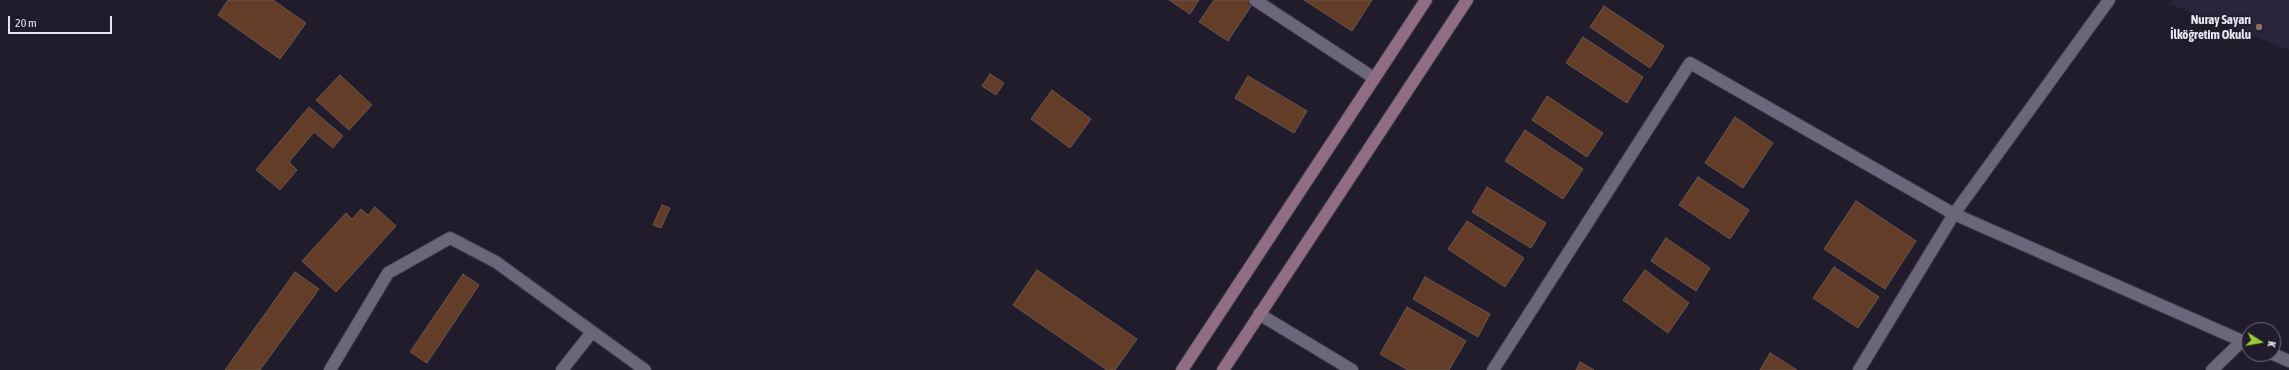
<!DOCTYPE html>
<meta charset="utf-8">
<style>
body{margin:0}
#map{position:relative;width:2289px;height:370px;overflow:hidden;background:#211c2c;font-family:"Asap Condensed",sans-serif}
canvas{display:block}
.north{position:absolute;left:2241px;top:322px;width:40px;height:40px;box-sizing:border-box;background:#211c2c;border:1px solid #716c7b;border-radius:50%;rotate:101deg;font-size:11px;font-weight:700;line-height:16px;text-align:center;color:#e8e5f1}
.north::after{content:'';display:block;margin:auto;width:14px;height:18px;background:#99cb36;clip-path:polygon(50% 0,100% 100%,50% 72%,0 100%)}
.scale{position:absolute;left:8px;top:16px;width:104px;height:18px;box-sizing:border-box;border:2px solid #e8e5f1;border-top:0;padding-left:5px;font-size:12px;line-height:14px;white-space:nowrap;color:#e8e5f1;-webkit-text-stroke:3px #211c2c;paint-order:stroke}
</style>
<div id="map">
<canvas width="2289" height="370"></canvas>
<div class="north">K</div>
<div class="scale">20 m</div>
</div>
<script>
const context = document.querySelector('canvas').getContext('2d');
context.lineJoin = 'round';
function fill(path, color) {
  context.fillStyle = color;
  context.fill(path, 'evenodd');
}
function poly(rows) {
  const path = new Path2D();
  for (const r of rows) {
    path.moveTo(r[0], r[1]);
    for (let i = 2; i < r.length; i += 2) path.lineTo(r[i], r[i + 1]);
  }
  return path;
}
function stroke(path, color, width, dash) {
  context.strokeStyle = color;
  context.lineWidth = width;
  context.lineCap = dash ? 'butt' : 'round';
  context.setLineDash(dash || []);
  context.stroke(path);
}
function label(font, color, halo, rows, align = 'center') {
  context.font = font + ' "Asap Condensed",sans-serif';
  context.lineWidth = 3.5;
  context.setLineDash([]);
  context.textBaseline = 'middle';
  context.strokeStyle = halo;
  context.fillStyle = color;
  for (const [text, x, y, turn = 0] of rows) {
    context.save();
    context.translate(x, y);
    context.rotate((+turn || 0) * Math.PI / 180);
    context.textAlign = isNaN(turn) ? turn : align;
    if (halo) context.strokeText(text, 0, 0);
    context.fillText(text, 0, 0);
    context.restore();
  }
}
const built = poly([
 [2172,0,2289,0,2289,50,2169,4]
]);
const building = poly([
 [228,0,273,0,306,23,280,59,218,15,228,0],
 [1169,0,1199,0,1190,14,1169,0],
 [1214,0,1248,0,1253,3,1228,41,1199,22,1214,0],
 [1304,0,1372,0,1352,31,1304,0],
 [1604,6,1664,46,1650,68,1590,27,1604,6],
 [1583,37,1643,77,1627,103,1566,63,1583,37],
 [990,74,1004,83,996,95,982,86,990,74],
 [340,75,372,105,349,130,316,100,340,75],
 [1248,76,1307,111,1294,133,1235,98,1248,76],
 [1052,90,1091,119,1070,148,1031,119,1052,90],
 [1547,96,1603,133,1587,157,1532,120,1547,96],
 [309,107,343,136,333,148,314,132,289,162,297,170,280,190,256,170,309,107],
 [1735,117,1773,143,1743,188,1705,163,1735,117],
 [1525,130,1583,169,1563,199,1505,161,1525,130],
 [1698,177,1749,210,1730,239,1679,205,1698,177],
 [1487,187,1546,223,1531,248,1472,212,1487,187],
 [1856,201,1916,241,1885,289,1824,249,1856,201],
 [662,205,670,208,661,228,653,225,662,205],
 [375,207,396,226,336,292,302,261,346,213,352,219,361,209,368,215,375,207],
 [1467,221,1524,258,1505,287,1448,249,1467,221],
 [1666,238,1710,268,1696,291,1651,261,1666,238],
 [1834,267,1879,297,1858,328,1813,298,1834,267],
 [1037,270,1137,339,1115,370,1107,370,1013,305,1037,270],
 [1645,270,1689,303,1668,333,1623,300,1645,270],
 [295,272,319,289,260,370,225,370,295,272],
 [463,274,479,285,427,363,410,352,463,274],
 [1425,277,1490,314,1478,337,1413,299,1425,277],
 [1407,307,1466,341,1449,370,1408,370,1380,354,1407,307],
 [1770,353,1797,370,1760,370,1770,353],
 [1580,362,1594,370,1576,370,1580,362]
]);
const minor = poly([
 [1255,0,1374,78],
 [1259,314,1352,370],
 [2273,354,2289,361],
 [330,370,388,273,450,238,496,262,645,370],
 [562,370,592,332],
 [1493,370,1690,63,1954,214,2249,344],
 [1859,370,1954,214,2109,0],
 [2212,370,2242,341]
]);
const secondary = poly([
 [1182,370,1426,0],
 [1223,370,1467,0]
]);
const markers = [
 [2259,27,4,"#8d6e63"]
];
const poiNames = [
 ["Nuray Sayarı",2251,20],
 ["İlköğretim Okulu",2251,35]
];
fill(built, '#2a243a');
fill(building, '#633d28');
stroke(building, '#6b564c', 1);
stroke(minor, '#3b3745', 14);
stroke(secondary, '#3b3745', 14);
stroke(minor, '#6b667a', 12);
stroke(secondary, '#906c85', 12);
for (const [x, y, r, color] of markers) {
  const dot = new Path2D();
  dot.arc(x, y, r, 0, 2 * Math.PI);
  context.fillStyle = color;
  context.fill(dot);
  stroke(dot, '#211c2c', 1.5);
}
label('bold 13px', '#e8e5f1', '#211c2c', poiNames, 'right');
</script>
